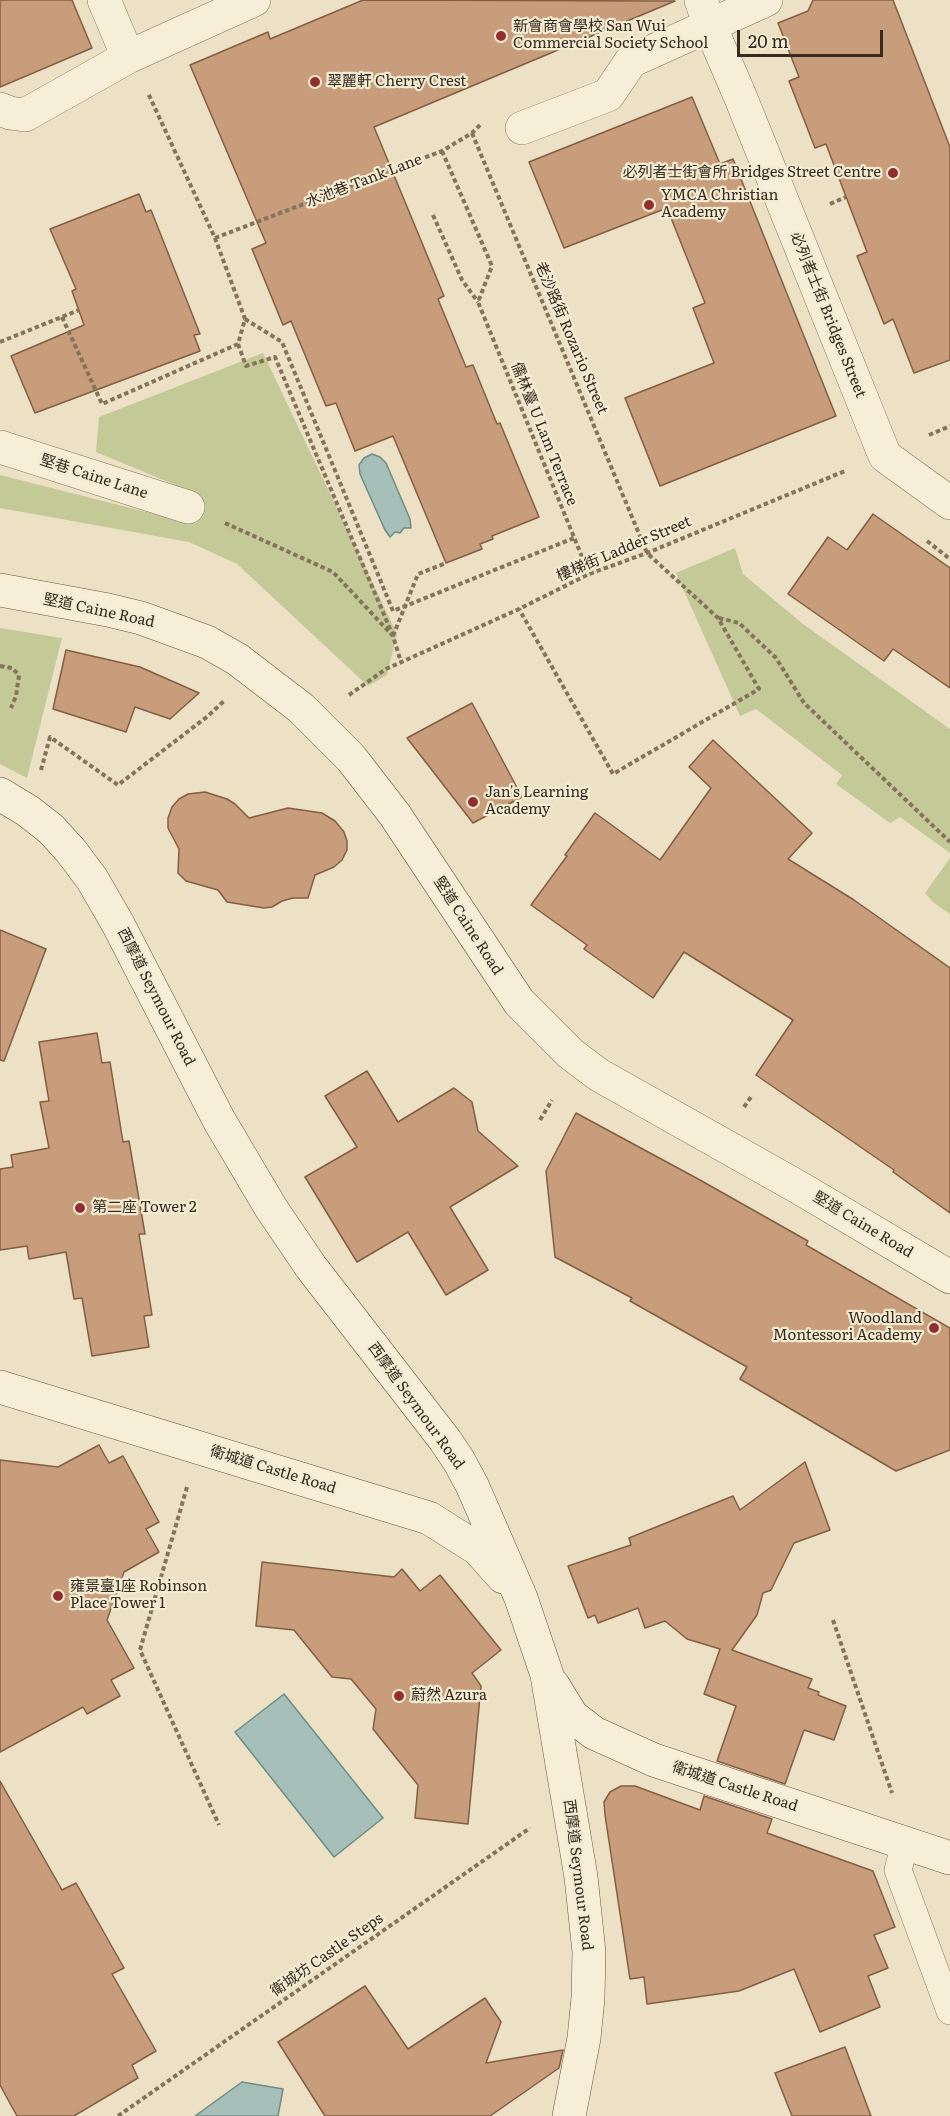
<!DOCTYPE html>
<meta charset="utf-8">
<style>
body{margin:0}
#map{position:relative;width:950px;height:2116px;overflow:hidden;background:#ece1c4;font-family:Literata,serif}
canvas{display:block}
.scale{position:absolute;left:737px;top:30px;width:146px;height:27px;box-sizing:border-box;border:3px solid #362b1e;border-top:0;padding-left:8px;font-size:18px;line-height:21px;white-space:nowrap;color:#362b1e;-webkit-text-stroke:4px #f4ebd3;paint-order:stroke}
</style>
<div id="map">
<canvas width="950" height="2116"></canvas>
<div class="scale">20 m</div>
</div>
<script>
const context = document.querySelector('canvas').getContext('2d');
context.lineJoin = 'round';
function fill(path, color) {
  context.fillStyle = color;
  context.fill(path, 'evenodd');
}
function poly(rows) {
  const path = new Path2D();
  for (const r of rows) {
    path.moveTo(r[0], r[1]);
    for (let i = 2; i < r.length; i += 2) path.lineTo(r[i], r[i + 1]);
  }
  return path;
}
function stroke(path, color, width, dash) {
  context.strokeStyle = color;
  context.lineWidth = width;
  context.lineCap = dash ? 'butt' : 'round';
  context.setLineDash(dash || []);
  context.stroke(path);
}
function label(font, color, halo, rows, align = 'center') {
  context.font = font + ' Literata,"Noto Sans TC",serif';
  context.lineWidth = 4.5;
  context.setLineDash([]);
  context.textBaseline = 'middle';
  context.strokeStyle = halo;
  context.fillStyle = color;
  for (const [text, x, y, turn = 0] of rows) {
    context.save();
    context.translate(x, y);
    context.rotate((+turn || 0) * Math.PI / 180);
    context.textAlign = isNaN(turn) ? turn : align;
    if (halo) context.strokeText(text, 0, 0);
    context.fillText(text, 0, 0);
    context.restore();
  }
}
const green = poly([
 [263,353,397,634,387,675,368,686,237,564,189,542,0,508,0,475,190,523,202,496,96,452,99,417],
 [735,548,743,574,803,624,950,729,950,853,900,817,890,823,836,784,842,775,756,709,740,716,676,573],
 [0,628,62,638,27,778,0,764],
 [950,858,950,914,934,903,925,893]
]);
const water = poly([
 [372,454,380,457,386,463,410,519,411,528,404,528,400,533,395,532,390,537,385,530,360,474,359,465,364,458,372,454],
 [284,1694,383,1818,334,1857,235,1732,284,1694],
 [242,2082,283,2089,278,2116,195,2116,242,2082]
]);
const building = poly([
 [0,0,72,0,92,48,0,87,0,0],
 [363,0,675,1,374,127,444,296,438,299,466,367,473,365,497,424,500,423,539,517,492,536,493,539,480,544,482,549,446,563,393,436,355,451,336,403,326,406,291,321,283,325,252,249,266,243,190,65,268,32,270,39,363,0],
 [813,0,893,0,950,147,950,360,914,373,893,319,884,324,857,256,867,252,826,144,815,148,789,81,799,77,778,23,808,11,813,0],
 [692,97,720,164,733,159,836,416,660,486,625,398,714,363,693,308,705,303,667,208,564,248,529,162,692,97],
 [139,194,146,212,151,210,200,334,194,335,200,351,35,413,11,356,84,325,72,291,76,289,50,229,139,194],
 [873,514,950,568,950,688,893,649,884,661,788,594,828,537,847,550,873,514],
 [66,650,140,667,199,693,170,719,135,707,126,732,53,709,66,650],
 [472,703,522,797,473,823,407,738,472,703],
 [713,740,812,833,788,859,854,900,950,968,950,1213,893,1172,894,1170,756,1075,793,1020,684,952,653,998,584,949,587,945,531,905,567,856,565,855,595,813,660,860,711,788,689,767,713,740],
 [205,792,227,799,235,804,249,818,288,808,322,813,335,821,344,832,347,841,347,850,342,860,334,867,315,875,308,898,293,898,282,901,272,907,264,908,227,902,218,890,186,881,178,873,179,849,168,828,168,818,172,807,179,799,188,794,205,792],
 [0,930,46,949,4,1061,0,1060,0,930],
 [97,1033,102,1063,110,1062,123,1142,129,1141,145,1234,139,1234,152,1315,144,1316,149,1347,92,1356,82,1298,74,1299,66,1252,29,1259,27,1246,0,1250,0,1169,13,1167,11,1155,49,1148,40,1102,49,1101,39,1042,97,1033],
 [367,1071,398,1122,454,1088,472,1102,478,1131,518,1166,450,1207,488,1270,446,1295,408,1232,357,1262,305,1177,357,1147,325,1096,367,1071],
 [576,1113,700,1180,808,1241,806,1245,950,1328,950,1450,896,1471,740,1379,747,1367,630,1301,632,1298,555,1257,546,1171,576,1113],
 [99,1445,109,1463,123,1456,159,1522,146,1529,159,1552,124,1572,107,1620,134,1668,111,1680,120,1696,87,1714,83,1707,0,1752,0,1460,58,1467,99,1445],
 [805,1462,830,1530,794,1543,771,1590,763,1593,757,1615,732,1650,812,1679,808,1688,819,1692,818,1695,846,1706,834,1740,804,1730,785,1784,717,1761,736,1706,704,1694,720,1649,687,1639,665,1621,645,1628,638,1608,598,1623,595,1615,588,1618,568,1566,631,1545,629,1538,733,1496,740,1510,805,1462],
 [262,1562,394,1577,402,1569,420,1591,440,1575,501,1650,472,1673,481,1686,468,1824,415,1818,418,1785,373,1729,376,1709,351,1679,332,1677,294,1630,256,1626,262,1562],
 [0,1781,62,1890,76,1883,124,1968,112,1974,156,2051,132,2065,138,2078,74,2116,17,2116,0,2085,0,1781],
 [621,1786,635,1786,700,1810,704,1796,772,1819,767,1833,873,1871,895,1927,874,1935,888,1968,868,1976,880,2007,820,2032,794,1969,739,1991,647,2004,644,1977,630,1979,605,1815,604,1802,610,1792,621,1786],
 [365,1986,408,2049,485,1998,501,2022,486,2063,563,2050,559,2068,490,2116,325,2116,278,2042,365,1986],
 [845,2047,871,2116,792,2116,775,2073,845,2047]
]);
const path = poly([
 [472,133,647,553,718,618,759,689,613,774,519,609],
 [442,151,492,266,478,302,589,574],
 [830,204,846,197],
 [433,215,462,280,478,302],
 [215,238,442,151,472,133,480,125],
 [62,317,102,404,238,344,245,319,215,238,148,93],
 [245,319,282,342,393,611,574,538],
 [0,342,79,310],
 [238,344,246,366,275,357,393,636],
 [929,435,950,426],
 [225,523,333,572,393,636,401,662],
 [927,541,950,559],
 [719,618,739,623,776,658,804,703,950,842],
 [0,666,12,668,19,675,16,696,11,708],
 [349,695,386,669,519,609,589,574,647,553,845,471],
 [41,770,50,737,118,785,208,716,224,701],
 [744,1107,751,1097],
 [540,1120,552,1100],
 [187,1487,140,1650,219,1825],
 [833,1620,892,1793],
 [118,2116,530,1828]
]);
const lane = poly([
 [905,1843,898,1870,950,2011]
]);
const street = poly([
 [104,0,128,57],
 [701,0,710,26,740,96,885,456,950,503],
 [0,109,10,113,25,115,128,57,254,0],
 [522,128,608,95,631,61,766,0],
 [0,447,188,507]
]);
const secondary = poly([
 [0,590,108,610,141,618,207,642,237,659,301,708,351,758,395,815,519,1002,571,1054,599,1075,798,1187,950,1277],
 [0,794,28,811,51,829,71,851,92,879,118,924,219,1120,271,1208,311,1267,445,1440,459,1461,472,1485,521,1598,547,1675,581,1877,589,1952,588,1998,584,2038,569,2116],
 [0,1387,429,1518,478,1549,503,1577],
 [553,1685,572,1716,594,1733,654,1760,950,1858]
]);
const pathBridge = poly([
 [393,636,418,574,446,563]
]);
const markers = [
 [501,36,6,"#922f2e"],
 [315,82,6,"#922f2e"],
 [893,173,6,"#922f2e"],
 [649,205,6,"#922f2e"],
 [473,802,6,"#922f2e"],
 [80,1208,6,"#922f2e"],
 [934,1328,6,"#922f2e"],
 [58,1596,6,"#922f2e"],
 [399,1696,6,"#922f2e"]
];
const poiNames = [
 ["新會商會學校 San Wui",513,27],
 ["Commercial Society School",513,44],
 ["翠麗軒 Cherry Crest",327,82],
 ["必列者士街會所 Bridges Street Centre",881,173,"right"],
 ["YMCA Christian",661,196],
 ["Academy",661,213],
 ["Jan's Learning",485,793],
 ["Academy",485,810],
 ["第二座 Tower 2",92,1208],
 ["Woodland",922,1319,"right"],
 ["Montessori Academy",922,1336,"right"],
 ["雍景臺1座 Robinson",70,1587],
 ["Place Tower 1",70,1604],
 ["蔚然 Azura",411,1696]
];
const streetNames = [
 ["水池巷 Tank Lane",364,181,-21],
 ["必列者士街 Bridges Street",828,315,68],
 ["老沙路街 Rozario Street",571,338,67],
 ["儒林臺 U Lam Terrace",544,434,68],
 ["堅巷 Caine Lane",94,477,18],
 ["樓梯街 Ladder Street",624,549,-23],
 ["堅道 Caine Road",99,611,12],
 ["堅道 Caine Road",468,926,57],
 ["西摩道 Seymour Road",156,997,63],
 ["堅道 Caine Road",863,1225,31],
 ["西摩道 Seymour Road",416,1406,54],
 ["衛城道 Castle Road",273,1470,17],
 ["衛城道 Castle Road",735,1787,18],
 ["西摩道 Seymour Road",578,1875,83],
 ["衛城坊 Castle Steps",327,1955,-35]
];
fill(green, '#c3ca98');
fill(water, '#a6bfb8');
stroke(water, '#6d8d86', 1.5);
fill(building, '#c89d7b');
stroke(building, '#845e42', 1.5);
stroke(lane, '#86735b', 28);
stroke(street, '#86735b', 34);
stroke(secondary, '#67543e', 34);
stroke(path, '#86735b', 4, [4.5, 3]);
stroke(lane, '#f7eed7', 27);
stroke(street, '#f7eed7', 33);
stroke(secondary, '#f7eed7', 33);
stroke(pathBridge, '#86735b', 4, [4.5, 3]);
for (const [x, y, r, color] of markers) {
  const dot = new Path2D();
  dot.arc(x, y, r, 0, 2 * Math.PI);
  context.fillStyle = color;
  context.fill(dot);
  stroke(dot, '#f4ebd3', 2);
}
label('15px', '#362b1e', '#f4ebd3', poiNames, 'left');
label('15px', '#362b1e', '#f4ebd3', streetNames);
</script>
